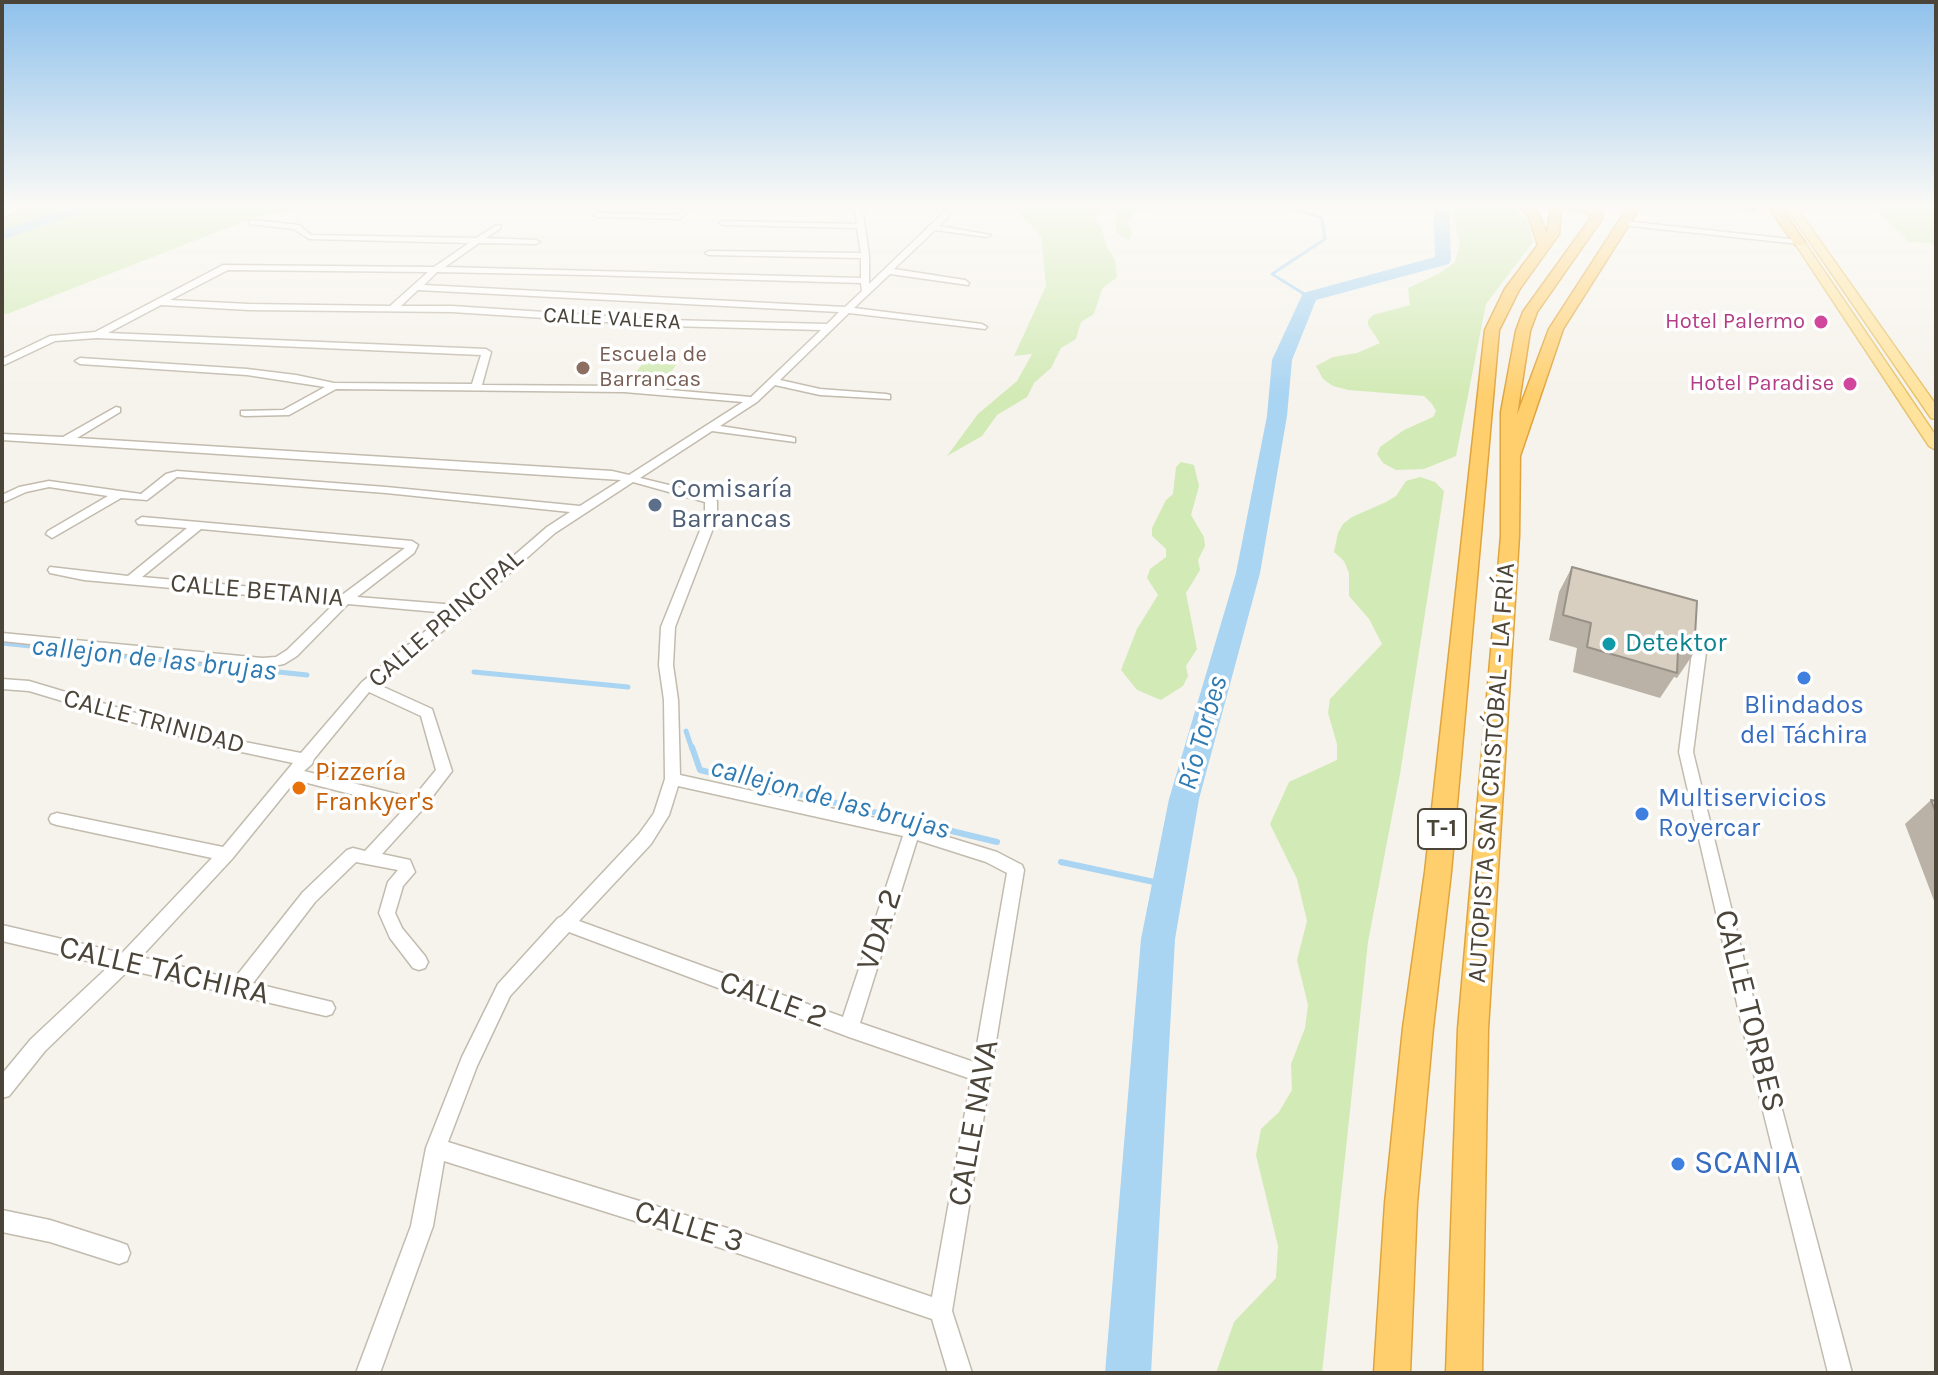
<!DOCTYPE html>
<meta charset="utf-8">
<style>
body{margin:0}
#map{position:relative;width:1938px;height:1375px;overflow:hidden;background:#f6f3ec;font-family:Karla,sans-serif}
canvas{display:block}
.frame{position:absolute;inset:0;border:4px solid #4b4439;pointer-events:none}
</style>
<div id="map">
<canvas width="1938" height="1375"></canvas>
<div class="frame"></div>
</div>
<script>
const context = document.querySelector('canvas').getContext('2d');
context.lineJoin = 'round';
function fill(path, color) {
  context.fillStyle = color;
  context.fill(path, 'evenodd');
}
function poly(rows) {
  const path = new Path2D();
  for (const r of rows) {
    path.moveTo(r[0], r[1]);
    for (let i = 2; i < r.length; i += 2) path.lineTo(r[i], r[i + 1]);
  }
  return path;
}
function stroke(path, color, width, dash) {
  context.strokeStyle = color;
  context.lineWidth = width;
  context.lineCap = dash ? 'butt' : 'round';
  context.setLineDash(dash || []);
  context.stroke(path);
}
function label(font, color, halo, rows, align = 'center') {
  context.font = font + ' Karla,sans-serif';
  context.lineWidth = 7;
  context.setLineDash([]);
  context.textBaseline = 'middle';
  context.strokeStyle = halo;
  context.fillStyle = color;
  for (const [text, x, y, turn = 0] of rows) {
    context.save();
    context.translate(x, y);
    context.rotate((+turn || 0) * Math.PI / 180);
    context.textAlign = isNaN(turn) ? turn : align;
    if (halo) context.strokeText(text, 0, 0);
    context.fillText(text, 0, 0);
    context.restore();
  }
}
const green = poly([
 [2,204,331,204,258,216,7,314,2,313],
 [1010,204,1101,204,1095,220,1102,229,1106,245,1115,260,1117,277,1102,289,1094,314,1081,322,1076,339,1061,348,1051,368,1034,383,1027,397,997,415,982,436,947,456,978,414,1017,381,1032,354,1014,356,1046,286,1041,236],
 [1113,204,1178,204,1179,206,1137,211,1126,222,1133,232,1129,241,1116,232,1117,208],
 [1472,204,1507,204,1527,220,1533,242,1486,304,1456,456,1424,469,1396,470,1383,463,1377,454,1380,447,1404,430,1433,417,1436,411,1432,404,1424,396,1348,390,1333,386,1323,379,1316,366,1333,357,1357,353,1380,343,1368,325,1368,320,1373,315,1410,305,1408,288,1440,273,1455,262,1460,243,1452,212],
 [1870,204,1936,204,1936,248,1931,243,1909,242],
 [648,357,680,360,660,386,627,383],
 [1181,462,1194,465,1199,486,1191,515,1204,537,1205,546,1198,560,1200,570,1186,593,1197,649,1186,666,1188,676,1183,686,1161,700,1137,690,1121,670,1137,629,1158,595,1147,578,1150,569,1166,557,1166,549,1152,536,1152,528,1166,500,1173,494,1176,467],
 [1420,477,1435,482,1444,491,1400,774,1368,942,1322,1373,1216,1373,1234,1322,1276,1278,1278,1246,1256,1155,1261,1129,1279,1112,1292,1090,1291,1064,1305,1028,1308,1005,1297,960,1307,921,1297,879,1270,824,1289,782,1337,760,1337,744,1328,713,1330,699,1382,644,1369,619,1349,596,1349,573,1344,561,1334,552,1338,533,1343,524,1352,517,1386,502,1396,496,1406,481]
]);
const streamFar2 = poly([
 [1279,204,1322,218,1325,239,1272,274,1309,297]
]);
const streamFar1 = poly([
 [2,643,307,675],
 [474,672,628,687],
 [686,731,692,749]
]);
const stream = poly([
 [692,747,700,770,997,842],
 [1061,862,1168,885]
]);
const river = poly([
 [83,204,105,204,2,240,2,230,83,204],
 [1433,204,1449,204,1451,260,1449,264,1316,300,1292,360,1287,416,1260,573,1199,799,1175,939,1151,1373,1105,1373,1141,939,1169,799,1236,573,1267,416,1272,360,1303,293,1435,257,1433,204]
]);
const minor = poly([
 [26,204,36,204,2,217,2,212,26,204],
 [687,204,695,204,680,219,597,217,593,215,597,213,678,215,687,204],
 [854,204,862,204,869,256,869,284,944,212,951,214,939,226,991,235,987,237,935,230,894,269,965,280,969,283,968,285,890,274,854,308,982,324,987,327,985,329,849,313,780,380,820,389,886,394,890,395,890,399,820,395,775,385,757,402,720,426,791,437,795,438,795,442,712,431,640,478,710,495,717,501,717,518,675,627,673,665,678,700,680,775,912,826,997,852,1022,865,1024,870,952,1311,972,1373,948,1373,932,1319,740,1254,444,1161,433,1226,380,1373,356,1373,411,1226,426,1148,462,1057,498,984,558,918,562,916,639,834,654,813,665,779,664,700,659,665,661,627,705,518,705,502,633,482,555,533,465,613,377,684,432,709,452,771,423,809,382,854,410,860,415,872,403,886,395,913,402,928,425,956,428,962,425,968,419,970,413,968,390,938,379,913,388,882,398,870,356,862,315,902,253,983,332,1002,335,1008,332,1014,326,1016,129,970,45,1051,9,1096,2,1098,2,1074,31,1039,109,966,2,941,2,925,122,953,212,858,57,825,51,823,49,819,51,815,57,813,223,847,293,763,209,745,29,691,2,689,2,679,29,681,209,735,301,753,362,682,448,613,348,604,297,656,284,664,262,668,2,641,2,633,262,658,276,657,287,650,335,603,84,580,50,573,48,570,50,567,128,576,187,528,138,524,136,521,142,517,412,541,418,545,414,553,357,597,457,605,547,527,570,512,386,493,177,477,147,500,121,498,52,538,46,534,48,531,108,496,49,487,26,492,2,503,2,495,19,487,49,481,141,494,166,474,177,471,386,487,580,506,621,480,2,440,2,434,63,437,116,407,120,408,120,412,77,438,612,471,629,475,743,402,624,392,336,389,289,415,245,416,241,415,241,411,283,410,325,387,247,375,80,364,75,361,80,358,247,369,296,375,334,383,472,384,481,355,97,338,55,341,2,366,2,359,50,336,95,332,223,265,434,267,469,243,309,239,294,229,250,224,249,222,253,220,299,225,311,235,476,238,497,225,500,225,500,229,486,238,536,240,540,242,536,244,479,243,445,267,861,278,861,258,709,255,705,253,709,251,861,253,857,228,723,225,719,223,723,221,857,224,854,204],
 [228,270,428,272,390,306,249,304,170,300,228,270],
 [437,272,587,275,861,283,862,291,845,307,424,285,437,272],
 [418,290,839,312,827,324,668,320,452,306,401,306,418,290],
 [161,305,249,310,452,312,668,326,821,330,751,397,624,386,482,385,491,352,486,349,108,333,161,305],
 [201,529,405,548,342,595,142,577,201,529],
 [369,692,421,716,436,770,413,798,304,771,312,764,314,759,369,692],
 [296,780,405,808,365,851,353,848,347,850,303,892,234,979,141,957,232,859,296,780],
 [678,786,903,836,843,1017,579,921,651,844,669,815,678,786],
 [917,840,986,862,1007,873,974,1062,860,1023,917,840],
 [569,932,849,1037,971,1079,932,1297,740,1232,448,1142,477,1066,510,996,569,932],
 [1624,221,1799,240,1803,242,1799,244,1621,225,1621,221,1624,221],
 [1700,640,1707,645,1693,752,1762,1034,1852,1373,1828,1373,1744,1034,1679,752,1693,645,1700,640],
 [2,1210,50,1220,119,1242,127,1245,130,1253,127,1261,119,1264,50,1242,2,1232,2,1210]
]);
const major = poly([
 [1784,204,1794,204,1936,405,1936,419,1931,418,1784,204],
 [1799,239,1803,240,1936,436,1936,450,1929,446,1794,242,1799,239]
]);
const highway = poly([
 [1514,204,1527,204,1537,210,1547,234,1551,205,1584,204,1593,205,1602,213,1602,219,1537,312,1530,331,1517,415,1549,329,1630,204,1642,204,1563,329,1520,456,1519,536,1488,1029,1482,1373,1446,1373,1458,1029,1501,536,1501,412,1516,331,1523,312,1590,219,1590,214,1569,208,1561,210,1559,234,1519,290,1499,330,1451,872,1433,1028,1417,1203,1410,1373,1374,1373,1385,1203,1403,1028,1425,872,1485,330,1505,289,1538,245,1528,215,1514,204],
 [1766,204,1778,204,1805,242,1803,245,1795,245,1766,204]
]);
const wall = poly([
 [1726,204,1760,204,1756,212,1724,206],
 [1572,567,1694,653,1677,678,1674,677,1660,698,1573,672,1577,648,1549,640,1559,592],
 [1931,800,1936,801,1936,906,1905,824]
]);
const building = poly([
 [1572,567,1697,601,1694,653,1678,649,1677,673,1587,647,1591,623,1563,615,1572,567],
 [1931,800,1936,801,1936,813,1931,800]
]);
const markers = [
 [1821,322,8,"#d1479c"],
 [583,368,8,"#8d6e63"],
 [1850,384,8,"#d1479c"],
 [655,505,8,"#5c6f8a"],
 [1609,644,8,"#0f9aa8"],
 [1804,678,8,"#3f7fe0"],
 [299,788,8,"#e8710a"],
 [1642,814,8,"#3f7fe0"],
 [1678,1164,8,"#3f7fe0"]
];
const farStreetnames = [
 ["CALLE VALERA",612,319,3]
];
const farHotelnames = [
 ["Hotel Palermo",1805,322],
 ["Hotel Paradise",1834,384]
];
const farEducationnames = [
 ["Escuela de",599,355],
 ["Barrancas",599,380]
];
const shields = [
 [1442,829,48]
];
const shieldNames = [
 ["T-1",1442,829]
];
const serviceNames = [
 ["Comisaría",671,490],
 ["Barrancas",671,520]
];
const streetNames = [
 ["CALLE BETANIA",257,591,5],
 ["CALLE PRINCIPAL",446,619,-41],
 ["CALLE TRINIDAD",154,722,15],
 ["AUTOPISTA SAN CRISTÓBAL - LA FRÍA",1492,773,-86]
];
const cultureNames = [
 ["Detektor",1625,644]
];
const shopNames = [
 ["Blindados",1804,706],
 ["del Táchira",1804,736],
 ["Multiservicios",1658,799,"left"],
 ["Royercar",1658,829,"left"]
];
const foodNames = [
 ["Pizzería",315,773],
 ["Frankyer's",315,803]
];
const waterNames = [
 ["callejon de las brujas",154,659,6],
 ["Río Torbes",1203,733,-74],
 ["callejon de las brujas",830,799,15]
];
const nearStreetnames = [
 ["VDA 2",880,930,-72],
 ["CALLE TÁCHIRA",164,971,13],
 ["CALLE 2",773,1000,20],
 ["CALLE TORBES",1749,1011,76],
 ["CALLE NAVA",974,1123,-80],
 ["CALLE 3",689,1227,17]
];
const nearShopnames = [
 ["SCANIA",1694,1164]
];
fill(green, '#d2eab5');
stroke(streamFar2, '#a9d4f2', 3);
stroke(streamFar1, '#a9d4f2', 5);
stroke(stream, '#a9d4f2', 6);
fill(river, '#a9d4f2');
stroke(minor, '#c2bbae', 3);
stroke(major, '#e6c16a', 3);
stroke(highway, '#e0a43c', 3);
fill(minor, '#fff');
fill(major, '#ffe39c');
fill(highway, '#ffcf6e');
fill(wall, '#bab2a6');
fill(building, '#d8cfc1');
stroke(building, '#979187', 2);
const sky = context.createLinearGradient(0, 0, 0, 396);
sky.addColorStop(0, '#8fc1ec');
sky.addColorStop(0.52, '#fbfaf6');
sky.addColorStop(1, '#fbfaf600');
context.fillStyle = sky;
context.fillRect(0, 0, 1938, 396);
for (const [x, y, r, color] of markers) {
  const dot = new Path2D();
  dot.arc(x, y, r, 0, 2 * Math.PI);
  context.fillStyle = color;
  context.fill(dot);
  stroke(dot, '#fff', 3);
}
label('22px', '#4b4439', '#fff', farStreetnames);
label('22px', '#b23c85', '#fff', farHotelnames, 'right');
label('22px', '#785e54', '#fff', farEducationnames, 'left');
for (const [x, y, w] of shields) {
  const box = new Path2D();
  box.roundRect(x - w / 2, y - 20, w, 40, 6);
  context.fillStyle = '#fff';
  context.fill(box);
  stroke(box, '#4b4439', 2);
}
label('bold 24px', '#4b4439', null, shieldNames);
label('26px', '#4e5e75', '#fff', serviceNames, 'left');
label('26px', '#4b4439', '#fff', streetNames);
label('26px', '#0d838f', '#fff', cultureNames, 'left');
label('26px', '#366cbe', '#fff', shopNames);
label('26px', '#c56008', '#fff', foodNames, 'left');
label('italic 28px', '#2e7ab2', '#fff', waterNames);
label('32px', '#4b4439', '#fff', nearStreetnames);
label('32px', '#366cbe', '#fff', nearShopnames, 'left');
</script>
